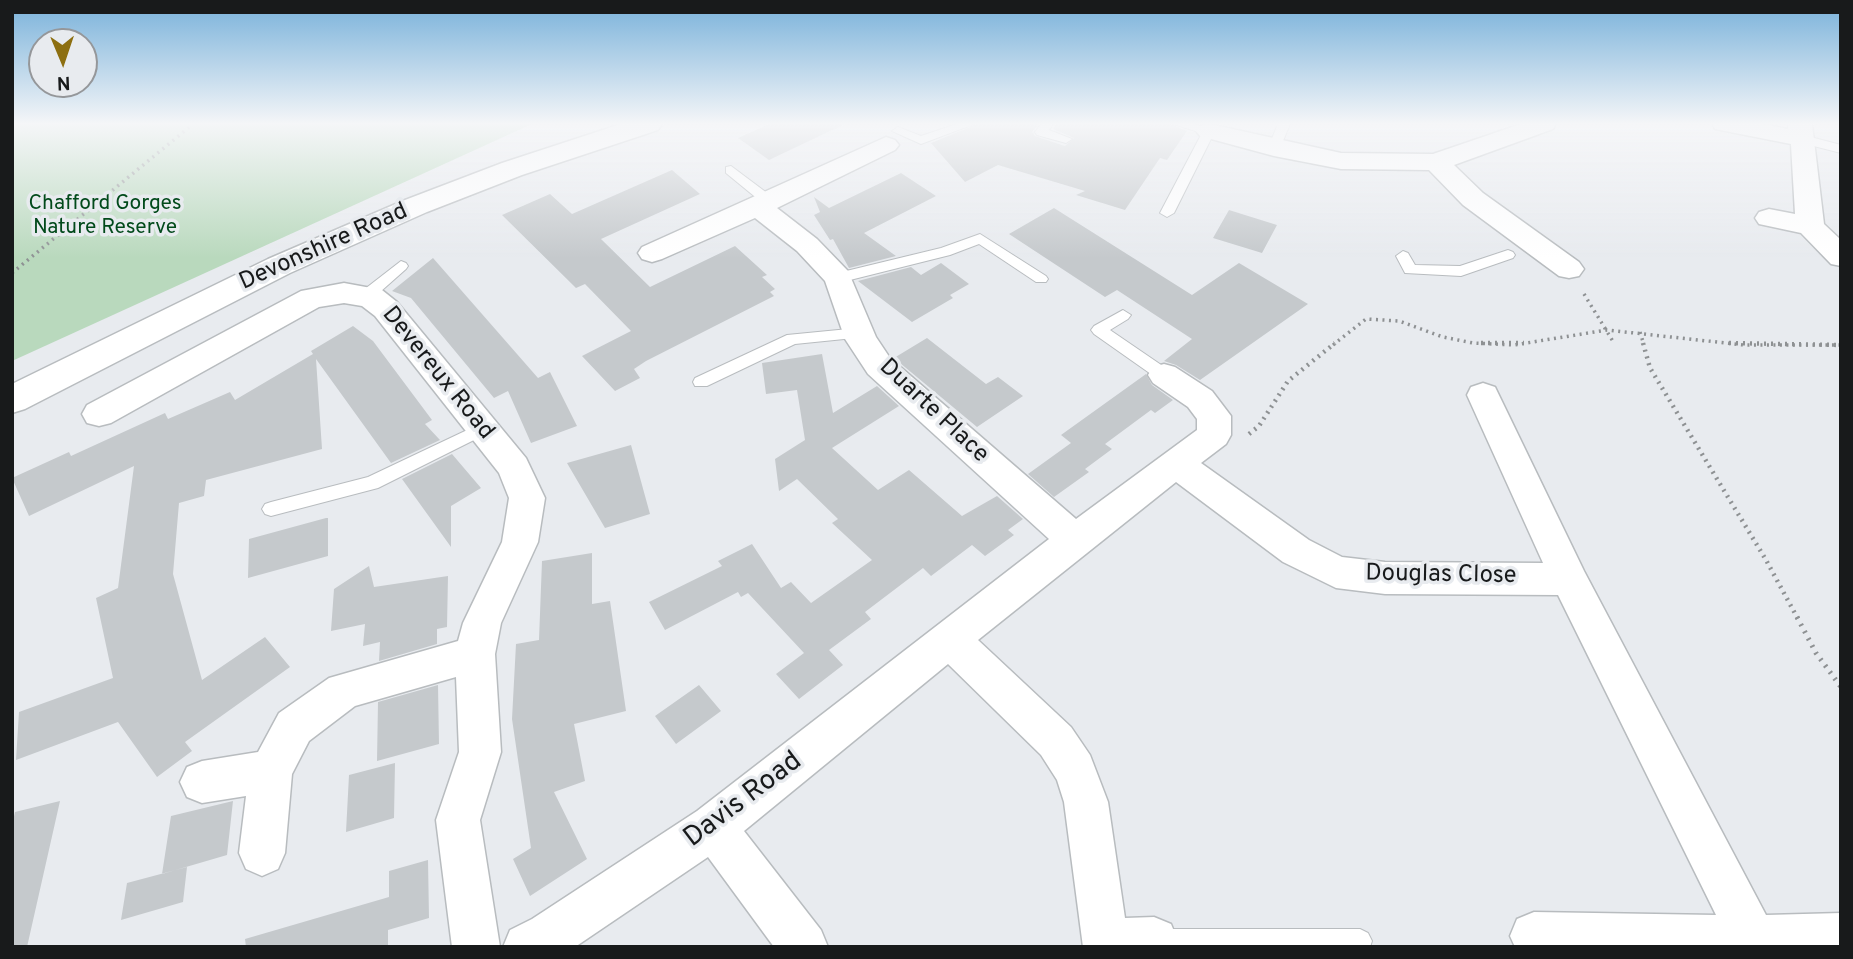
<!DOCTYPE html>
<style>
body{margin:0}
#map{position:relative;width:1853px;height:959px;overflow:hidden;background:#e8ebef;font-family:Overpass,sans-serif}
canvas{display:block}
.frame{position:absolute;inset:0;border:14px solid #181a1b;pointer-events:none}
.north{position:absolute;left:28px;top:28px;width:70px;height:70px;box-sizing:border-box;background:#e8ebef;border:2px solid #95979a;border-radius:50%;rotate:178deg;font-size:19px;font-weight:700;line-height:28px;text-align:center;color:#181a1b}
.north::after{content:'';display:block;margin:auto;width:24px;height:32px;background:#8d6f11;clip-path:polygon(50% 0,100% 100%,50% 72%,0 100%)}
</style>
<div id="map">
<canvas width="1853" height="959"></canvas>
<div class="frame"></div>
<div class="north">N</div>
</div>
<script>
const context = document.querySelector('canvas').getContext('2d');
context.lineJoin = 'round';
function fill(path, color) {
  context.fillStyle = color;
  context.fill(path, 'evenodd');
}
function poly(rows) {
  const path = new Path2D();
  for (const r of rows) {
    path.moveTo(r[0], r[1]);
    for (let i = 2; i < r.length; i += 2) path.lineTo(r[i], r[i + 1]);
  }
  return path;
}
function stroke(path, color, width, dash) {
  context.strokeStyle = color;
  context.lineWidth = width;
  context.lineCap = dash ? 'butt' : 'round';
  context.setLineDash(dash || []);
  context.stroke(path);
}
function label(font, color, halo, rows, align = 'center') {
  context.font = font + ' Overpass,sans-serif';
  context.lineWidth = 7;
  context.setLineDash([]);
  context.textBaseline = 'middle';
  context.strokeStyle = halo;
  context.fillStyle = color;
  for (const [text, x, y, turn = 0] of rows) {
    context.save();
    context.translate(x, y);
    context.rotate((+turn || 0) * Math.PI / 180);
    context.textAlign = isNaN(turn) ? turn : align;
    if (halo) context.strokeText(text, 0, 0);
    context.fillText(text, 0, 0);
    context.restore();
  }
}
const green = poly([
 [12,124,532,124,12,361]
]);
const building = poly([
 [769,124,845,124,769,160,738,138],
 [977,124,1038,124,1032,132,1035,136,1065,146,1074,138,1053,129,1056,124,1170,124,1187,131,1167,160,1160,158,1125,210,1076,195,1085,191,998,165,965,182,931,143],
 [672,170,700,194,601,239,650,287,735,246,767,275,762,277,775,289,770,292,774,296,646,361,634,369,640,378,615,391,582,356,631,331,585,284,576,288,502,215,550,194,572,214],
 [901,173,936,196,864,233,896,256,849,268,833,239,830,240,814,215,820,212,814,197,829,208],
 [1054,208,1192,295,1239,263,1308,304,1200,380,1176,365,1164,361,1192,339,1117,290,1105,297,1009,234],
 [1229,210,1277,225,1262,253,1213,238],
 [433,258,538,378,550,372,577,426,531,443,508,391,494,398,411,298,392,291],
 [941,263,969,284,950,295,953,298,912,322,858,281,911,267,921,275],
 [353,326,373,341,432,420,425,424,440,440,391,463,316,359,322,449,206,480,204,496,179,503,173,574,202,680,265,637,290,667,185,742,192,751,157,777,118,722,16,760,19,712,113,678,96,598,118,588,134,466,29,516,12,478,69,452,71,456,165,413,168,419,230,392,235,400,313,354,311,351],
 [927,338,986,384,998,377,1023,396,977,427,894,358],
 [822,354,833,413,877,386,899,406,832,448,878,490,909,470,962,516,997,496,1023,519,1008,530,1014,535,985,556,972,545,931,576,923,568,865,612,871,619,829,650,843,665,799,699,776,674,804,653,748,593,741,597,738,592,665,630,649,602,722,566,718,561,752,544,781,588,791,582,811,603,872,560,832,523,838,519,797,479,779,491,775,459,805,440,797,390,766,394,762,363],
 [1146,374,1152,385,1173,400,1155,413,1151,410,1105,444,1112,449,1085,469,1089,472,1054,497,1028,474,1071,443,1061,435],
 [631,445,650,514,605,528,567,463],
 [452,454,481,488,451,506,451,547,402,479],
 [326,518,328,518,328,556,248,578,249,539],
 [592,553,592,604,610,601,626,711,574,724,585,781,554,792,587,859,530,896,513,859,531,848,512,719,516,644,539,640,542,561],
 [369,566,374,587,448,576,447,627,437,629,437,644,379,661,380,642,363,646,365,624,331,631,334,589],
 [438,685,439,744,377,761,378,702],
 [699,685,721,711,676,744,655,716],
 [395,763,394,818,346,832,349,775],
 [60,801,27,947,12,947,12,825,15,812],
 [233,801,227,855,162,874,171,816],
 [428,860,429,918,388,930,388,947,246,947,245,939,389,897,389,871],
 [187,867,183,902,121,920,127,883]
]);
const pathFar2 = poly([
 [12,273,193,124],
 [1584,294,1614,343],
 [1640,332,1644,345],
 [1333,345,1366,319,1399,321,1443,337,1473,343,1514,345,1607,330,1744,345,1841,345]
]);
const pathFar1 = poly([
 [1481,343,1524,343],
 [1643,343,1650,368,1766,560,1798,619],
 [1729,343,1841,345],
 [1249,434,1259,426,1288,381,1335,343]
]);
const path = poly([
 [1797,617,1816,653,1841,687]
]);
const lane = poly([
 [957,124,974,124,921,144,892,131,898,127,921,136,957,124],
 [1041,124,1053,124,1049,130,1072,139,1066,143,1037,135,1035,132,1041,124],
 [1173,124,1194,124,1215,131,1174,213,1167,217,1160,213,1202,133,1173,124],
 [1278,124,1290,124,1280,148,1274,152,1268,148,1278,124],
 [1803,135,1841,145,1841,153,1798,142,1797,139,1803,135],
 [731,166,775,199,775,205,765,205,726,173,726,167,731,166],
 [980,234,1046,276,1048,279,1046,282,1036,282,979,244,950,255,838,283,831,278,838,273,941,248,980,234],
 [1508,250,1513,252,1515,255,1513,258,1461,276,1405,273,1396,256,1403,251,1408,253,1415,265,1460,266,1508,250],
 [401,261,406,263,408,266,406,269,371,300,361,300,359,296,361,292,401,261],
 [1123,310,1131,315,1128,319,1110,330,1170,371,1172,375,1170,379,1158,379,1094,334,1091,330,1094,326,1123,310],
 [859,328,864,329,867,333,864,337,795,344,707,386,695,386,693,382,695,378,787,335,859,328],
 [482,423,490,429,488,433,378,488,271,516,265,514,262,509,265,504,271,502,368,477,482,423],
 [1154,929,1360,929,1368,933,1372,941,1370,947,1144,947,1142,941,1146,933,1154,929]
]);
const street = poly([
 [1210,124,1341,153,1433,154,1521,124,1556,124,1553,129,1454,165,1483,193,1579,262,1584,269,1579,276,1569,278,1559,276,1463,205,1429,170,1341,169,1274,156,1200,136,1196,131,1200,126,1210,124],
 [1712,124,1763,124,1788,129,1788,124,1812,124,1824,224,1841,240,1841,266,1831,264,1801,233,1759,224,1755,218,1759,212,1769,209,1795,214,1791,144,1715,129,1712,124],
 [886,137,895,140,899,145,895,150,777,208,817,239,848,271,876,337,890,358,1076,519,1197,430,1197,419,1188,407,1153,383,1148,375,1153,367,1164,364,1175,367,1212,391,1231,416,1231,435,1226,444,1201,463,1309,540,1342,557,1385,562,1543,563,1467,395,1471,387,1483,383,1495,387,1584,571,1766,915,1841,913,1841,947,1515,947,1510,936,1517,919,1534,912,1716,915,1558,595,1385,594,1336,588,1283,562,1176,482,978,640,1071,727,1090,755,1108,802,1125,918,1154,917,1171,924,1178,941,1176,947,1083,947,1064,802,1057,780,1041,755,948,664,744,831,821,930,828,947,774,947,708,857,575,947,503,947,510,930,532,919,697,811,1049,539,868,374,845,339,825,281,797,251,755,218,662,259,652,262,642,259,638,253,642,247,886,137],
 [344,283,382,290,397,302,526,458,545,498,538,542,501,623,495,654,501,752,480,820,500,947,452,947,436,820,459,752,456,677,355,706,309,741,292,774,285,853,278,869,262,876,246,869,239,853,246,796,202,803,187,797,180,782,187,767,202,761,258,752,279,713,329,678,458,641,463,623,502,542,509,498,499,473,375,316,362,306,344,303,319,307,111,423,99,426,87,423,82,414,87,405,301,291,344,283]
]);
const primary = poly([
 [621,124,662,124,658,130,522,175,427,212,290,273,25,409,12,413,12,384,268,259,405,200,502,163,621,124]
]);
const farParknames = [
 ["Chafford Gorges",105,205],
 ["Nature Reserve",105,229]
];
const streetNames = [
 ["Devonshire Road",324,248,-24],
 ["Devereux Road",437,374,51],
 ["Duarte Place",933,412,43],
 ["Douglas Close",1441,576,1]
];
const nearStreetnames = [
 ["Davis Road",744,801,-37]
];
fill(green, '#b9d9bd');
fill(building, '#c5c9cc');
stroke(lane, '#b8bcbf', 2);
stroke(street, '#b8bcbf', 3);
stroke(primary, '#b8bcbf', 3);
stroke(pathFar2, '#8e9193', 3.5, [2, 4.5]);
stroke(pathFar1, '#8e9193', 4.5, [2, 5]);
stroke(path, '#8e9193', 5, [2, 6]);
fill(lane, '#fff');
fill(street, '#fff');
fill(primary, '#fff');
const sky = context.createLinearGradient(0, 0, 0, 258);
sky.addColorStop(0, '#78b1da');
sky.addColorStop(0.48, '#f5f6f8');
sky.addColorStop(1, '#f5f6f800');
context.fillStyle = sky;
context.fillRect(0, 0, 1853, 258);
label('21px', '#024a1b', '#e8ebef', farParknames);
label('24px', '#181a1b', '#e8ebef', streetNames);
label('28px', '#181a1b', '#e8ebef', nearStreetnames);
</script>
